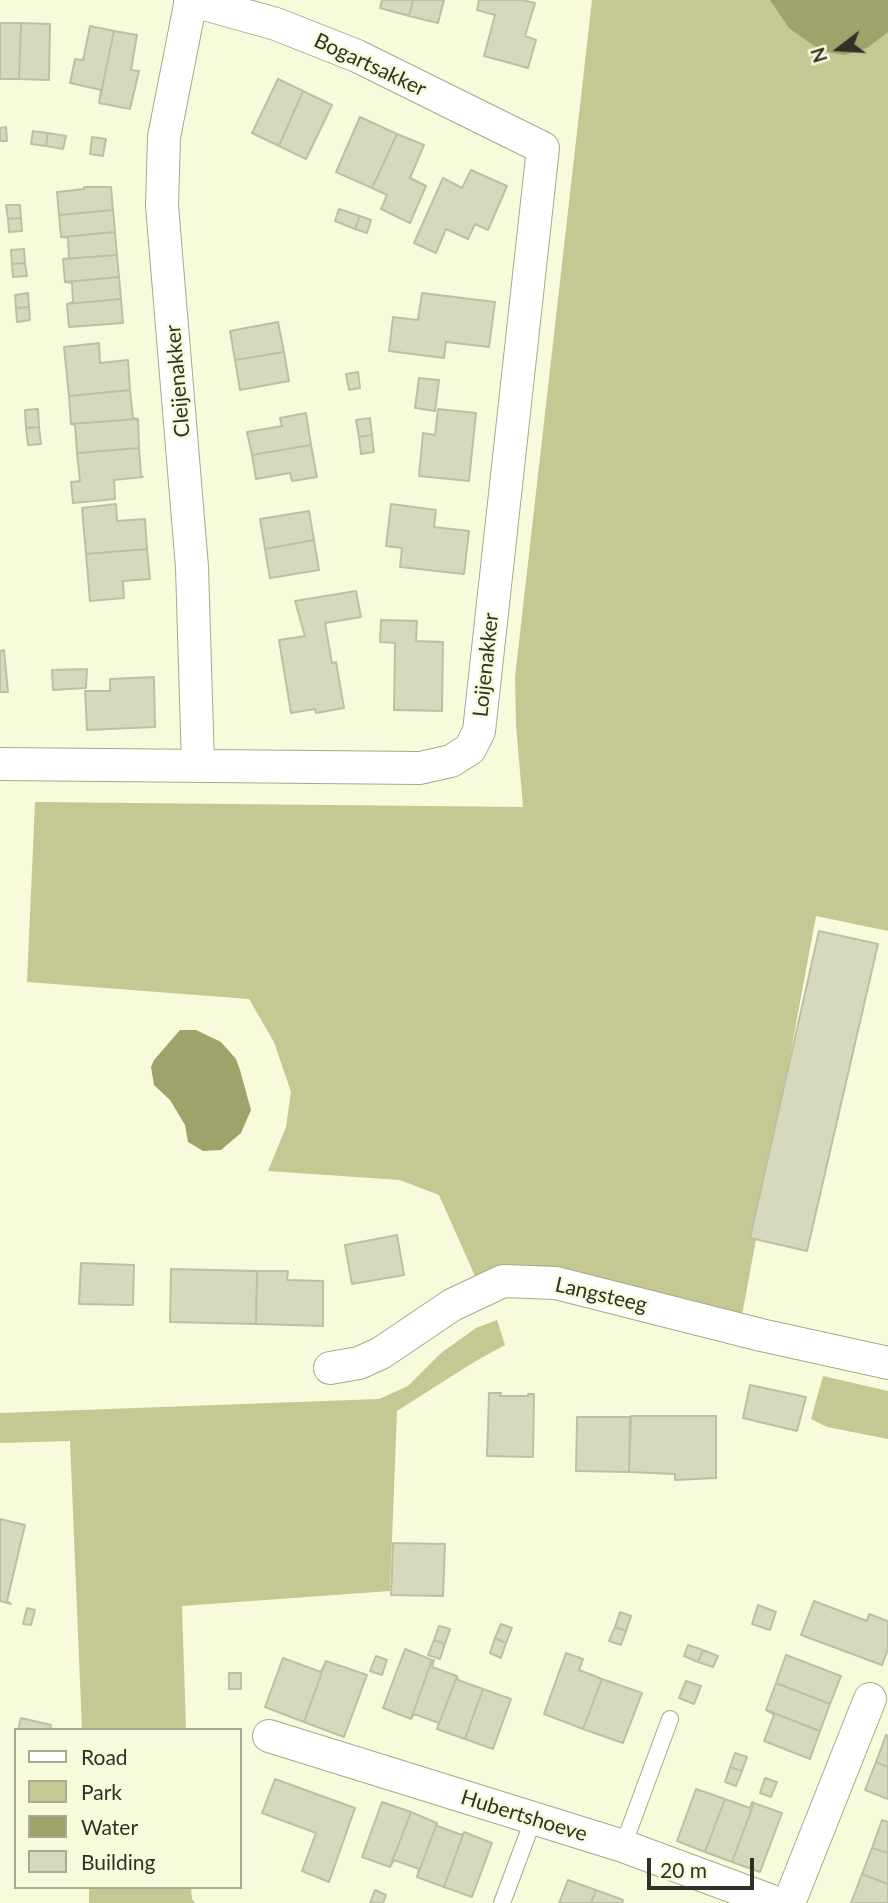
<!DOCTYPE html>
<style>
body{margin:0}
#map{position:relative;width:888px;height:1903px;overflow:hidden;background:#f7fadb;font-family:Lato,sans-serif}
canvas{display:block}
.legend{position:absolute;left:14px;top:1728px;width:228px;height:161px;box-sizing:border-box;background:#f7fadb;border:2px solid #a8aa93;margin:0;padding:9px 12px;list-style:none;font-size:21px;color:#313226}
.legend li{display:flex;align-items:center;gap:14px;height:35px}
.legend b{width:35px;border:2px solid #a8aa93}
.north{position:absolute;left:804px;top:14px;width:70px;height:70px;-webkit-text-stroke:5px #f7fadb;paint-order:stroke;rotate:253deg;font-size:19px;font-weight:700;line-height:28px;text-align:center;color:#313226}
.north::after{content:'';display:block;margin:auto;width:24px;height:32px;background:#313226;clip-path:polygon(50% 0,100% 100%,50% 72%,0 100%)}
.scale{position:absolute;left:647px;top:1858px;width:107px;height:32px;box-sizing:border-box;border:4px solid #313226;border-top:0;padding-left:9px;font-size:21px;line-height:24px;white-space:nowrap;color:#313226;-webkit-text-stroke:5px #f7fadb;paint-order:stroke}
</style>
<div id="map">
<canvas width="888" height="1903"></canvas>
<ul class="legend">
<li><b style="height:9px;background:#fff"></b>Road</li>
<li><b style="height:19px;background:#c5c893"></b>Park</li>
<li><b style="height:19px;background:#a0a369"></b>Water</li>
<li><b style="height:19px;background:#d6d9bb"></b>Building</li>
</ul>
<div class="north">N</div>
<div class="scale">20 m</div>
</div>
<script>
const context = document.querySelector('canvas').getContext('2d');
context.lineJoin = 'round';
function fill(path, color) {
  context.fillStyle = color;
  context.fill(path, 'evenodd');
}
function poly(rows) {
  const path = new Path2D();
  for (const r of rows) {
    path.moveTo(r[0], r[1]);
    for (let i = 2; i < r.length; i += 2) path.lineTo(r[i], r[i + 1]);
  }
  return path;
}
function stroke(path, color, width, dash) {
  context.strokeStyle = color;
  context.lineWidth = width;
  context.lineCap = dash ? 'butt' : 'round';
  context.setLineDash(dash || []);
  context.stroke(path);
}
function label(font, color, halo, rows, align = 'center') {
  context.font = font + ' Lato,sans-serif';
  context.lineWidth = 5;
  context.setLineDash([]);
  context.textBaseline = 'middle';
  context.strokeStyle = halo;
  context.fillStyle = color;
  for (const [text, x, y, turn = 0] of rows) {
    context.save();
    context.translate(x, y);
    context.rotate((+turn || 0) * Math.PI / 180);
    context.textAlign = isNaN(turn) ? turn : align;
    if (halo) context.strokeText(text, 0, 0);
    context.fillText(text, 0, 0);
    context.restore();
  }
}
const green = poly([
 [592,0,888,0,888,931,816,916,742,1315,502,1269,475,1276,439,1195,400,1180,268,1171,286,1127,291,1092,274,1042,249,999,27,982,35,802,523,807,516,725,515,677],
 [497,1320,505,1345,474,1362,397,1411,390,1591,182,1606,186,1730,82,1730,70,1441,0,1443,0,1413,379,1399,408,1386,441,1353,476,1328],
 [823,1376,888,1391,888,1439,827,1427,811,1419],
 [89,1887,191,1887,192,1899,195,1903,89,1903]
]);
const water = poly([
 [770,0,888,0,888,32,867,48,845,55,821,51,789,28],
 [180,1030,196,1030,221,1042,236,1059,240,1070,251,1110,241,1133,221,1150,203,1151,188,1142,185,1125,170,1100,154,1085,151,1067,154,1060]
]);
const building = poly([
 [382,0,413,0,409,16,380,8,382,0],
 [413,0,444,0,438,23,409,16,413,0],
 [479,0,522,0,535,3,525,36,536,40,528,68,484,56,495,15,477,10,479,0],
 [0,23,21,23,19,79,0,79,0,23],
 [21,23,50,24,49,80,19,79,21,23],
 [90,26,114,31,99,103,101,90,70,83,75,59,83,60,90,26],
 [114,31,137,35,131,70,139,71,130,109,99,103,114,31],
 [278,79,303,91,279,146,252,133,278,79],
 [303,91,332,105,306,159,279,146,303,91],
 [360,117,397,134,372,188,336,172,360,117],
 [6,127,7,141,0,141,0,128,6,127],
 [33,131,48,133,46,146,31,144,33,131],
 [48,133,66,136,63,149,46,146,48,133],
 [397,134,424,145,410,178,426,186,410,223,381,209,387,195,372,188,397,134],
 [92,137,106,139,103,156,90,154,92,137],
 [471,170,507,186,488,230,475,224,468,239,446,229,436,253,414,243,443,178,462,188,471,170],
 [84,187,111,187,113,210,59,215,57,192,84,189,84,187],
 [6,205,20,205,21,218,8,219,6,205],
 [339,209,360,216,355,229,335,221,339,209],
 [113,210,115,232,61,237,59,215,113,210],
 [360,216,371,220,367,233,355,229,360,216],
 [21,218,22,231,9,232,8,219,21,218],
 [115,232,117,255,63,259,69,258,68,238,61,237,115,232],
 [24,249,25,263,12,264,11,250,24,249],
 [117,255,119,277,65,282,63,259,117,255],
 [25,263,27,276,13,277,12,264,25,263],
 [119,277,121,299,67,304,73,302,72,283,65,282,119,277],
 [28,293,29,307,16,308,15,295,28,293],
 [422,293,495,302,489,347,446,342,444,358,389,351,393,317,418,320,422,293],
 [121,299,123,323,69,327,67,304,121,299],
 [29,307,30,320,17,322,16,308,29,307],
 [278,322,284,352,235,360,230,331,278,322],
 [99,343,100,363,128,360,130,390,69,396,64,347,99,343],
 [284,352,289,381,240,390,235,360,284,352],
 [358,372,360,388,349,390,346,374,358,372],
 [419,378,439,380,435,411,415,408,419,378],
 [130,390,133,418,138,419,71,424,69,396,130,390],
 [38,409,39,427,26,428,25,410,38,409],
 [438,409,476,413,469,481,419,476,423,433,435,435,438,409],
 [306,413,311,445,252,455,247,432,282,426,280,418,306,413],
 [370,418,372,435,359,437,356,420,370,418],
 [138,419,139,448,77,453,75,425,71,424,138,419],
 [39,427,41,444,28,445,26,428,39,427],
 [372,435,374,452,361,454,359,437,372,435],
 [311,445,317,477,292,481,290,473,256,479,252,455,311,445],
 [139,448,141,475,143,477,114,480,115,499,73,503,71,482,80,481,77,453,139,448],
 [116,504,117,521,145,519,147,549,86,554,82,508,116,504],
 [391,504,436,510,434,527,469,531,464,574,400,567,402,548,386,546,391,504],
 [309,511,314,540,265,549,260,519,309,511],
 [314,540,319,570,270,578,265,549,314,540],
 [147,549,150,579,123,581,124,598,90,601,86,554,147,549],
 [356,591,361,617,325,623,332,663,336,662,344,708,316,713,315,709,291,713,279,640,305,636,295,601,356,591],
 [381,620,417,621,416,641,443,642,442,711,394,710,395,643,380,642,381,620],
 [4,650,8,692,0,692,0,651,4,650],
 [87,669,86,688,53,690,52,670,87,669],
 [154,677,155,727,87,730,85,691,110,691,110,679,154,677],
 [819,931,878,944,807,1251,750,1238,819,931],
 [397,1235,404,1275,352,1284,345,1245,397,1235],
 [81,1263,134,1265,133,1305,79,1304,81,1263],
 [171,1269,257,1271,256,1324,170,1322,171,1269],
 [257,1271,288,1271,287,1280,323,1281,323,1326,256,1324,257,1271],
 [750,1385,806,1397,797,1431,743,1418,750,1385],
 [489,1393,501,1393,500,1396,528,1396,528,1394,534,1394,533,1457,487,1456,489,1393],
 [631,1416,716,1416,716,1478,675,1480,675,1474,629,1472,631,1416],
 [577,1417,630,1417,629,1472,576,1471,577,1417],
 [0,1519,25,1525,7,1601,11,1604,0,1601,0,1519],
 [393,1543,445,1544,443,1596,391,1595,393,1543],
 [814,1601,867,1621,869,1614,888,1621,888,1649,882,1665,801,1635,814,1601],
 [758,1605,776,1612,770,1630,752,1624,758,1605],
 [27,1608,35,1610,31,1625,23,1624,27,1608],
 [620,1612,631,1616,626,1631,615,1627,620,1612],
 [501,1624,512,1628,506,1643,495,1638,501,1624],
 [439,1626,450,1629,445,1644,434,1640,439,1626],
 [615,1627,626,1631,621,1645,609,1641,615,1627],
 [495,1638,506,1643,501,1658,490,1653,495,1638],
 [434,1640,445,1644,440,1659,428,1655,434,1640],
 [688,1645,703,1650,698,1662,684,1656,688,1645],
 [405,1649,432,1660,411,1719,383,1708,405,1649],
 [703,1650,718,1656,713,1667,698,1662,703,1650],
 [566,1653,583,1659,579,1670,602,1679,583,1729,544,1714,566,1653],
 [786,1655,841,1676,830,1704,776,1683,786,1655],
 [376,1656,387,1660,382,1675,370,1671,376,1656],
 [283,1658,321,1672,326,1661,304,1722,265,1707,283,1658],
 [432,1660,434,1660,432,1667,457,1676,437,1729,439,1723,414,1714,411,1719,432,1660],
 [326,1661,367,1675,344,1737,304,1722,326,1661],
 [229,1673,241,1673,241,1689,229,1689,229,1673],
 [457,1676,458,1680,483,1689,465,1739,437,1729,457,1676],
 [602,1679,642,1693,623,1743,583,1729,602,1679],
 [686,1681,701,1686,694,1704,679,1698,686,1681],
 [776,1683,830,1704,820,1731,766,1710,776,1683],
 [483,1689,511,1699,493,1749,465,1739,483,1689],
 [766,1710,820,1731,810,1759,764,1741,774,1715,766,1710],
 [21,1718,51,1725,50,1730,18,1730,21,1718],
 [886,1735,888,1736,888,1767,876,1762,886,1735],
 [735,1753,747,1757,742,1771,730,1767,735,1753],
 [876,1762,888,1767,888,1799,865,1790,876,1762],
 [730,1767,742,1771,736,1786,725,1782,730,1767],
 [765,1778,777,1782,771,1797,760,1793,765,1778],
 [275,1779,355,1808,329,1882,302,1871,316,1833,262,1813,275,1779],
 [696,1789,725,1799,705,1852,677,1841,696,1789],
 [725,1799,750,1808,752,1802,754,1803,732,1862,705,1852,725,1799],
 [382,1802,411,1812,390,1867,362,1857,382,1802],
 [754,1803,782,1813,760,1872,732,1862,754,1803],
 [411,1812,437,1823,417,1877,419,1869,394,1860,390,1867,411,1812],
 [882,1820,888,1822,888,1853,872,1848,882,1820],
 [437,1823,437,1826,462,1835,464,1832,444,1887,417,1877,437,1823],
 [464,1832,492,1843,472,1897,444,1887,464,1832],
 [872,1848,888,1853,888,1884,862,1874,872,1848],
 [862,1874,888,1884,888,1903,851,1903,862,1874],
 [568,1880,596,1890,591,1903,559,1903,568,1880],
 [375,1890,386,1895,383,1903,370,1903,375,1890],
 [596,1890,623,1900,622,1903,591,1903,596,1890]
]);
const service = poly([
 [623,1846,670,1719],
 [502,1903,533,1820]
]);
const minor = poly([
 [191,0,164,137,162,206,192,567,198,765],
 [0,764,420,768,451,761,470,749,479,731,543,148,357,56,276,24,190,0],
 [330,1368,359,1363,381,1353,452,1305,503,1281,556,1283,761,1335,888,1363],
 [269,1736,623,1846,777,1903],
 [789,1903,870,1699]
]);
const streetNames = [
 ["Bogartsakker",370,65,25],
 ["Cleijenakker",178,381,-95],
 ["Loijenakker",486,665,-84],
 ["Langsteeg",601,1295,13],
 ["Hubertshoeve",524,1816,17]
];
fill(green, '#c5c893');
fill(water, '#a0a369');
fill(building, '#d6d9bb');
stroke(building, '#bec0a3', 2);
stroke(service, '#a7a98c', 18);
stroke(minor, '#a7a98c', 34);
stroke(service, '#fff', 16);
stroke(minor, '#fff', 32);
label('21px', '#313226', '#f7fadb', streetNames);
</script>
